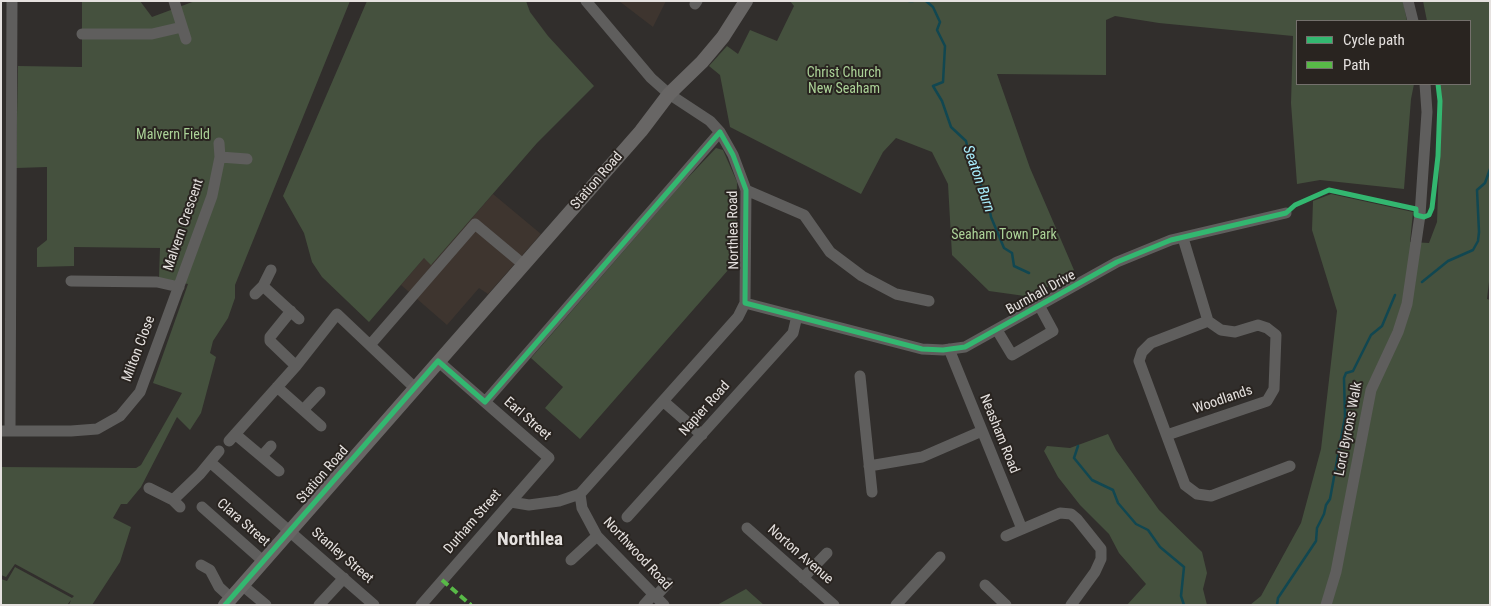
<!DOCTYPE html>
<style>
body{margin:0}
#map{position:relative;width:1491px;height:606px;overflow:hidden;background:#312e2c;font-family:"Roboto Condensed",sans-serif}
canvas{display:block}
.frame{position:absolute;inset:0;border:2px solid #e5e1df;pointer-events:none}
.legend{position:absolute;left:1296px;top:20px;width:175px;height:65px;box-sizing:border-box;background:#292420;border:1px solid #74706c;margin:0;padding:6px 9px;list-style:none;font-size:15px;color:#e5e1df}
.legend li{display:flex;align-items:center;gap:10px;height:25px}
.legend b{width:25px;border:1px solid #74706c}
</style>
<div id="map">
<canvas width="1491" height="606"></canvas>
<div class="frame"></div>
<ul class="legend">
<li><b style="height:6px;background:#33b770"></b>Cycle path</li>
<li><b style="height:6px;background:#58b947"></b>Path</li>
</ul>
</div>
<script>
const context = document.querySelector('canvas').getContext('2d');
context.lineJoin = 'round';
function fill(path, color) {
  context.fillStyle = color;
  context.fill(path, 'evenodd');
}
function poly(rows) {
  const path = new Path2D();
  for (const r of rows) {
    path.moveTo(r[0], r[1]);
    for (let i = 2; i < r.length; i += 2) path.lineTo(r[i], r[i + 1]);
  }
  return path;
}
function stroke(path, color, width, dash) {
  context.strokeStyle = color;
  context.lineWidth = width;
  context.lineCap = dash ? 'butt' : 'round';
  context.setLineDash(dash || []);
  context.stroke(path);
}
function label(font, color, halo, rows, align = 'center') {
  context.font = font + ' "Roboto Condensed",sans-serif';
  context.lineWidth = 4;
  context.setLineDash([]);
  context.textBaseline = 'middle';
  context.strokeStyle = halo;
  context.fillStyle = color;
  for (const [text, x, y, turn = 0] of rows) {
    context.save();
    context.translate(x, y);
    context.rotate((+turn || 0) * Math.PI / 180);
    context.textAlign = isNaN(turn) ? turn : align;
    if (halo) context.strokeText(text, 0, 0);
    context.fillText(text, 0, 0);
    context.restore();
  }
}
const built = poly([
 [619,1,666,1,653,27],
 [493,194,541,234,488,294,479,288,447,325,401,285,424,258,432,264]
]);
const green = poly([
 [82,1,140,1,152,17,195,1,350,1,235,285,235,298,228,318,213,341,210,353,216,357,201,413,190,430,177,417,141,487,127,504,121,504,113,518,131,527,120,562,92,605,69,605,71,600,67,605,1,605,1,579,7,581,15,567,72,598,74,596,15,564,6,577,1,575,1,467,136,468,141,465,182,393,153,383,188,284,159,278,160,248,74,247,74,266,37,267,37,248,47,240,47,167,16,168,18,66,82,67],
 [367,1,526,1,530,12,548,36,594,86,537,143,431,265,424,258,369,322,322,277,312,262,304,233,283,196],
 [790,1,1403,1,1407,21,1297,21,1297,84,1414,84,1411,99,1404,189,1320,180,1297,184,1291,103,1293,36,1159,23,1115,16,1106,20,1106,75,997,74,1030,168,1074,270,1032,297,989,291,952,255,948,184,932,152,896,138,883,152,861,194,730,127,720,75,709,66,727,46,738,54,750,30,777,41,794,6],
 [1423,1,1490,1,1490,273,1487,299,1490,300,1490,605,1250,605,1261,596,1301,523,1321,449,1337,311,1312,230,1313,201,1331,194,1413,212,1410,242,1429,243,1437,222,1441,108,1438,84,1470,84,1470,21,1427,21],
 [716,148,723,150,737,182,736,261,580,439,545,408,563,387,531,358,680,186],
 [1108,434,1116,450,1159,510,1202,552,1207,573,1203,589,1207,605,1127,605,1146,584,1119,553,1109,534,1080,505,1058,477,1044,451,1047,446,1070,448],
 [746,589,764,605,717,605]
]);
const stream = poly([
 [909,1,913,1],
 [926,1,933,7,940,22,937,30,945,46,943,82,933,86,942,101,951,127,966,141,973,170,987,197,991,217,1004,248,1012,253,1014,266,1029,273],
 [1422,282,1448,261,1473,250,1478,241,1479,232,1477,190,1485,183,1490,169],
 [1078,446,1074,458,1092,480,1113,490,1118,503,1136,524,1148,530,1160,547,1184,567,1181,596,1184,605],
 [1277,605,1278,598,1316,541,1317,528,1324,514,1326,505,1330,499,1345,417,1344,378,1346,373,1353,371,1371,335,1382,326,1395,295]
]);
const minor = poly([
 [174,1,186,39],
 [1408,1,1413,21],
 [695,4,697,1],
 [82,34,152,34,182,27],
 [220,157,247,159],
 [746,190,804,215,830,252,862,276,896,294,929,301],
 [71,281,157,282,179,287],
 [263,286,299,319],
 [255,294,263,286,271,270],
 [745,303,922,349,943,350,965,347,1117,262,1171,240,1286,213],
 [291,311,270,337,270,341,296,366],
 [1208,321,1151,343,1142,352,1139,361,1185,485,1197,494,1211,496,1290,466],
 [997,330,1012,355,1053,331,1040,307],
 [370,345,475,224,524,265],
 [949,349,1022,529],
 [860,376,872,492],
 [277,387,321,426],
 [663,401,702,435],
 [485,402,720,132],
 [303,410,320,392],
 [1,431,71,431,97,429,120,416,140,392,212,196,220,157,219,143],
 [10,431,12,1],
 [235,434,279,471],
 [1167,435,1267,401,1274,389,1276,335,1267,328,1258,325,1235,332,1221,330,1208,321,1183,238],
 [229,441,296,366,337,314,415,388],
 [262,456,271,446],
 [210,462,374,605],
 [869,466,922,457,982,431],
 [149,488,173,500,180,507],
 [580,494,582,508,597,536,664,605],
 [173,500,200,474,219,451],
 [511,502,529,505,559,501,580,494,738,317,745,303,746,190,733,155,720,132,710,121,669,94,651,78,586,1],
 [202,507,263,561],
 [627,517,793,333,797,316],
 [747,528,834,605],
 [1006,536,1060,513,1071,514,1077,519,1101,549,1101,559,1095,572,1071,605],
 [571,560,597,536],
 [201,565,210,570,219,587,231,598],
 [803,578,827,553],
 [242,585,266,605],
 [985,585,1006,605],
 [655,597,668,583],
 [319,605,344,578],
 [421,605,549,458,438,361],
 [644,605,653,595],
 [896,605,940,557],
 [1326,605,1336,572,1371,390,1398,332,1407,304,1420,215,1427,112,1425,84]
]);
const major = poly([
 [225,605,641,131,669,94,702,62,723,37,746,1]
]);
const quiet = poly([
 [442,580,471,605]
]);
const cycleway = poly([
 [225,605,438,361,485,402,720,132,733,155,746,190,745,303,922,349,943,350,965,347,1117,262,1171,240,1286,213,1295,205,1329,190,1416,209,1416,215,1424,217,1429,215,1432,208,1438,156,1440,101,1438,84]
]);
const parkNames = [
 ["Christ Church",844,73],
 ["New Seaham",844,89],
 ["Malvern Field",173,135],
 ["Seaham Town Park",1004,235]
];
const streetNames = [
 ["Station Road",597,181,-49],
 ["Malvern Crescent",184,225,-71],
 ["Northlea Road",734,230,-91],
 ["Burnhall Drive",1041,293,-29],
 ["Milton Close",139,349,-69],
 ["Woodlands",1223,400,-19],
 ["Napier Road",705,409,-48],
 ["Earl Street",527,419,41],
 ["Lord Byrons Walk",1349,429,-79],
 ["Neasham Road",999,434,68],
 ["Station Road",323,475,-49],
 ["Durham Street",473,522,-49],
 ["Clara Street",243,523,41],
 ["Northwood Road",637,554,47],
 ["Norton Avenue",800,555,41],
 ["Stanley Street",342,556,41]
];
const waterNames = [
 ["Seaton Burn",978,179,71]
];
const districtNames = [
 ["Northlea",530,540]
];
fill(built, '#3e352f');
fill(green, '#45513e');
stroke(stream, '#114751', 2.5);
stroke(minor, '#5f5e5d', 11);
stroke(major, '#686665', 14);
stroke(quiet, '#58b947', 4, [8, 4]);
stroke(cycleway, '#33b770', 5);
label('14px', '#abd297', '#292420', parkNames);
label('14px', '#e5e1df', '#292420', streetNames);
label('italic 15px', '#a9effe', '#292420', waterNames);
label('bold 19px', '#e5e1df', '#292420', districtNames);
</script>
